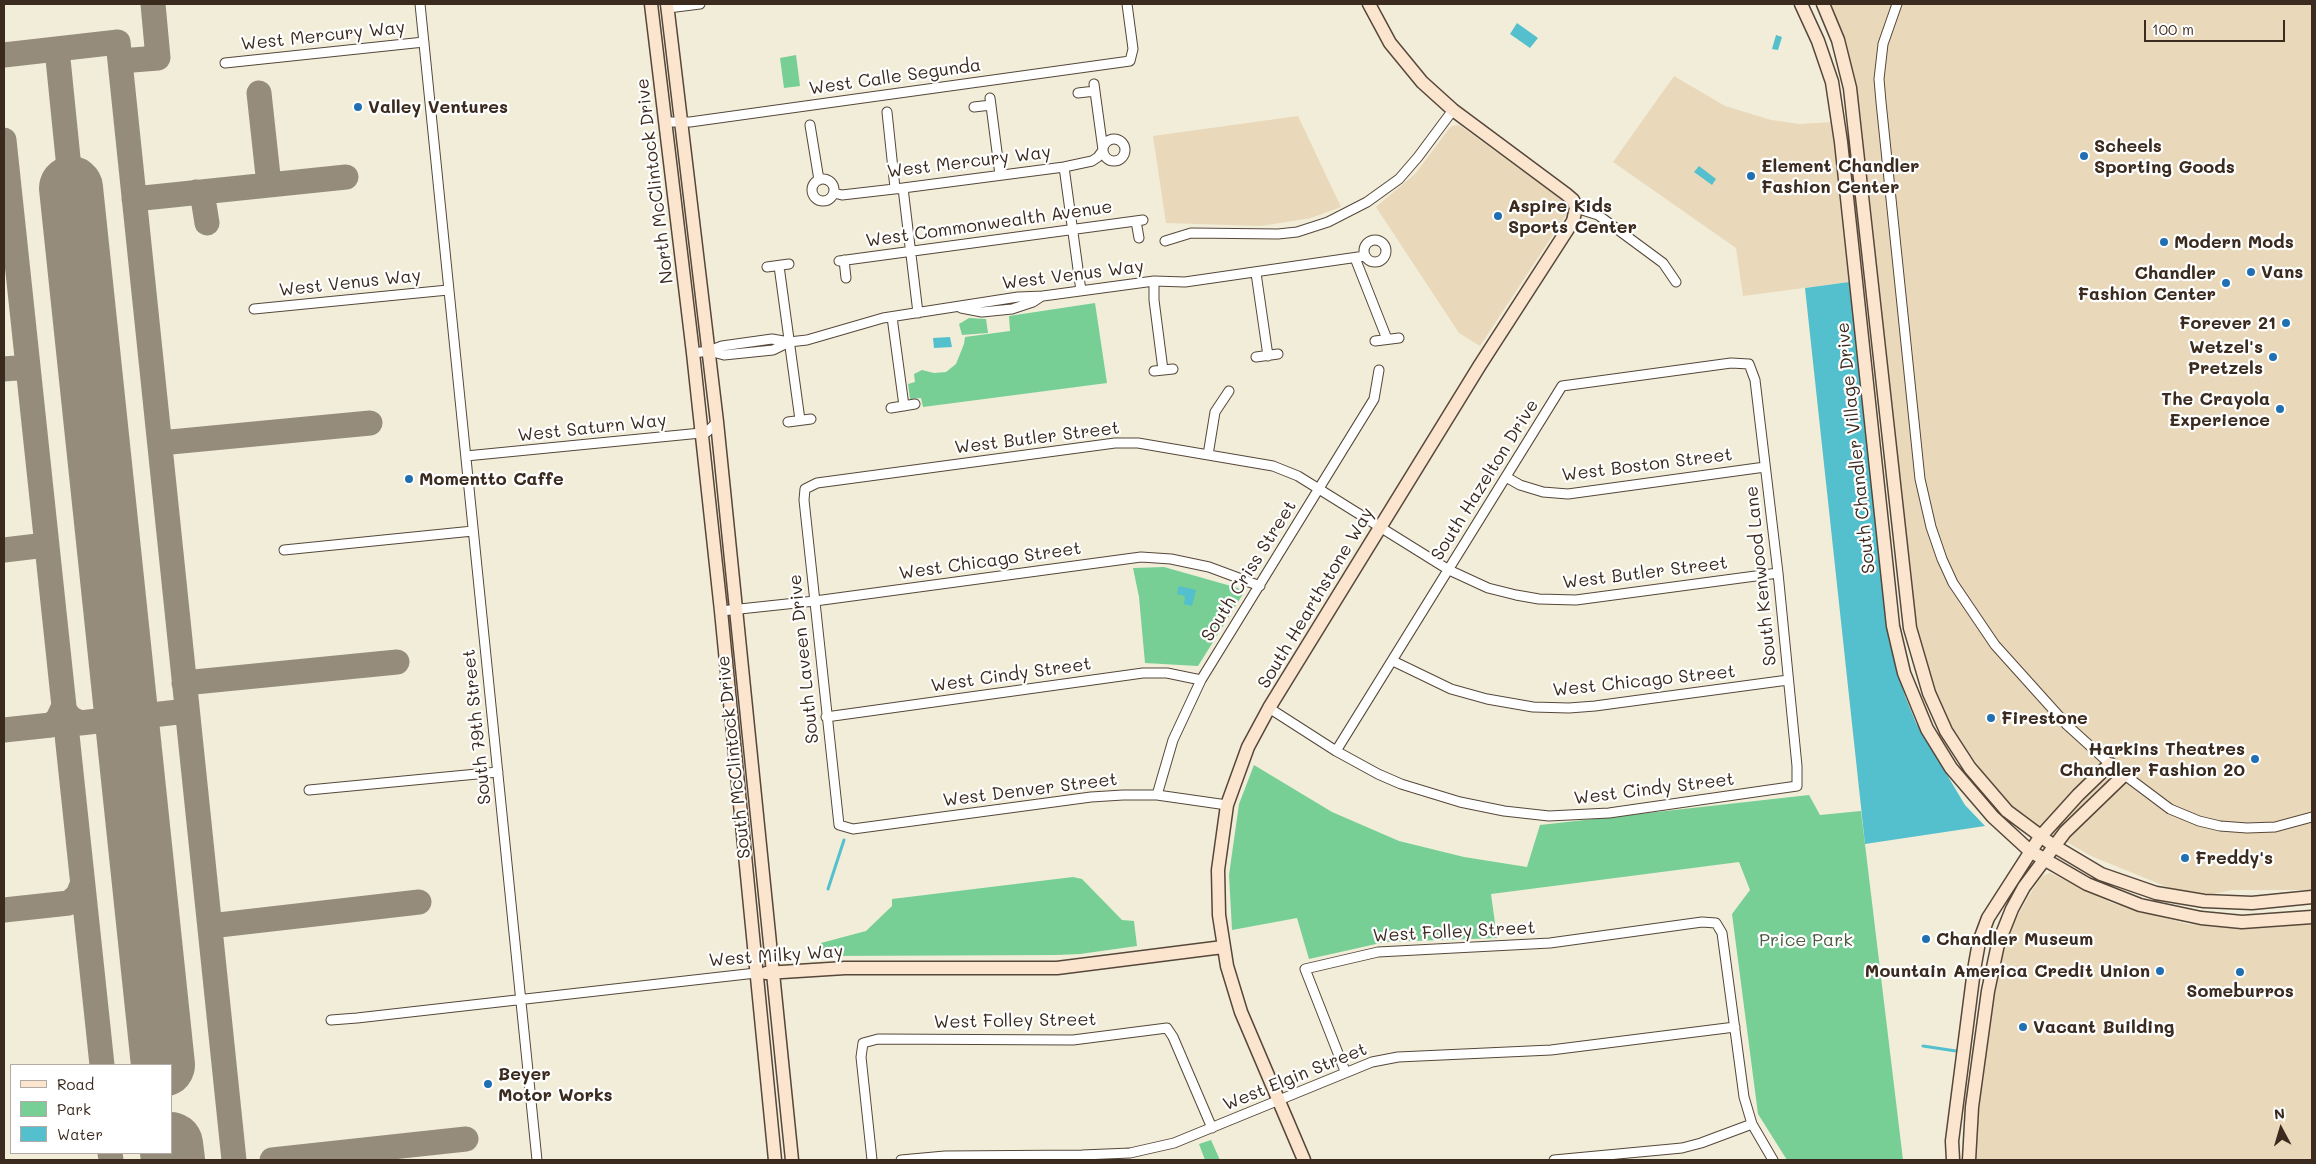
<!DOCTYPE html>
<style>
body{margin:0}
#map{position:relative;width:2316px;height:1164px;overflow:hidden;background:#f1edd8;font-family:Mali,sans-serif}
canvas{display:block}
.frame{position:absolute;inset:0;border:5px solid #3b2a1e;pointer-events:none}
.legend{position:absolute;left:10px;top:1064px;width:162px;height:90px;box-sizing:border-box;background:#fff;border:1px solid #b1aaa5;margin:0;padding:6px 9px;list-style:none;font-size:15px;color:#3b2a1e}
.legend li{display:flex;align-items:center;gap:10px;height:25px}
.legend b{width:25px;border:1px solid #b1aaa5}
.north{position:absolute;left:2256px;top:1104px;width:50px;height:50px;-webkit-text-stroke:4px #fff;paint-order:stroke;rotate:354deg;font-size:14px;font-weight:700;line-height:20px;text-align:center;color:#3b2a1e}
.north::after{content:'';display:block;margin:auto;width:18px;height:22px;background:#3b2a1e;clip-path:polygon(50% 0,100% 100%,50% 72%,0 100%)}
.scale{position:absolute;left:2144px;top:20px;width:141px;height:22px;box-sizing:border-box;border:2px solid #3b2a1e;border-top:0;padding-left:6px;font-size:15px;line-height:18px;white-space:nowrap;color:#3b2a1e;-webkit-text-stroke:4px #fff;paint-order:stroke}
</style>
<div id="map">
<canvas width="2316" height="1164"></canvas>
<div class="frame"></div>
<ul class="legend">
<li><b style="height:6px;background:#fce5cf"></b>Road</li>
<li><b style="height:14px;background:#77cf95"></b>Park</li>
<li><b style="height:14px;background:#54c0cd"></b>Water</li>
</ul>
<div class="north">N</div>
<div class="scale">100 m</div>
</div>
<script>
const context = document.querySelector('canvas').getContext('2d');
context.lineJoin = 'round';
function fill(path, color) {
  context.fillStyle = color;
  context.fill(path, 'evenodd');
}
function poly(rows) {
  const path = new Path2D();
  for (const r of rows) {
    if (r.length === 3) {
      path.moveTo(r[0] + r[2], r[1]);
      path.arc(r[0], r[1], r[2], 0, 2 * Math.PI);
      continue;
    }
    path.moveTo(r[0], r[1]);
    for (let i = 2; i < r.length; i += 2) path.lineTo(r[i], r[i + 1]);
  }
  return path;
}
function stroke(path, color, width, dash) {
  context.strokeStyle = color;
  context.lineWidth = width;
  context.lineCap = dash ? 'butt' : 'round';
  context.setLineDash(dash || []);
  context.stroke(path);
}
function label(font, color, halo, rows, align = 'center') {
  context.font = font + ' Mali,sans-serif';
  context.lineWidth = 4.5;
  context.setLineDash([]);
  context.textBaseline = 'middle';
  context.strokeStyle = halo;
  context.fillStyle = color;
  for (const [text, x, y, turn = 0] of rows) {
    context.save();
    context.translate(x, y);
    context.rotate((+turn || 0) * Math.PI / 180);
    context.textAlign = isNaN(turn) ? turn : align;
    if (halo) context.strokeText(text, 0, 0);
    context.fillText(text, 0, 0);
    context.restore();
  }
}
const built = poly([
 [1830,4,2312,4,2312,890,2232,890,2205,896,2177,891,2091,856,2037,825,2019,813,1998,791,1981,770,1950,724,1929,677,1914,615,1859,104,1848,49],
 [1674,76,1725,106,1771,120,1800,124,1833,122,1849,282,1743,296,1736,248,1613,162],
 [1298,116,1341,207,1311,218,1261,226,1166,223,1153,136],
 [1459,125,1558,197,1567,205,1568,212,1480,346,1459,333,1376,207,1416,173,1448,130,1452,126],
 [2050,873,2112,903,2187,924,2230,928,2263,928,2312,923,2312,1160,1974,1160,1987,1031,2002,954,2011,928,2028,897,2042,876]
]);
const green = poly([
 [796,55,800,86,784,88,780,58],
 [1095,303,1107,383,923,407,921,398,910,399,908,384,915,382,914,374,922,370,934,373,946,372,956,364,964,344,965,337,1010,331,1009,316],
 [969,318,986,319,988,333,962,335,959,324],
 [1164,567,1238,588,1243,594,1198,666,1145,663,1139,597,1133,568],
 [1254,765,1332,812,1399,841,1464,857,1527,867,1540,825,1809,795,1820,815,1861,811,1903,1160,1787,1160,1758,1114,1732,914,1750,890,1739,862,1491,894,1497,938,1385,942,1309,959,1297,918,1232,930,1229,875,1239,804],
 [1073,877,1082,879,1122,920,1134,921,1137,946,1080,954,1056,955,821,956,821,943,866,931,892,906,892,899],
 [1211,1140,1220,1160,1205,1160,1199,1144]
]);
const water = poly([
 [1517,23,1538,38,1530,48,1510,34],
 [1776,35,1782,37,1778,50,1772,49],
 [1699,166,1716,179,1712,185,1694,172],
 [1849,282,1889,641,1905,696,1916,723,1965,805,1985,826,1865,844,1805,288],
 [950,337,952,347,934,348,933,338],
 [1179,586,1196,590,1192,606,1184,604,1185,596,1177,594]
]);
const stream = poly([
 [828,889,844,840],
 [1923,1046,1956,1051]
]);
const taxiway = poly([
 [57,49,71,188],
 [4,55,118,42,234,1160],
 [120,61,158,58,153,4],
 [259,93,269,185],
 [4,140,102,1065],
 [196,192,203,198,207,223],
 [134,199,346,177],
 [4,369,28,367],
 [160,443,370,423],
 [4,550,46,545],
 [184,683,397,662],
 [63,708,70,718,80,723,187,711],
 [4,730,51,725,58,719,63,708],
 [4,910,69,903,78,895,82,885],
 [210,926,419,902],
 [110,1153,111,1160],
 [272,1160,466,1139]
]);
const runway = poly([
 [71,188,163,1065],
 [171,1144,173,1160]
]);
const street = poly([
 [420,4,537,1160],
 [1897,4,1883,44,1879,79,1881,102,1920,479,1931,527,1942,559,1953,583,1995,645,2067,725,2110,764,2170,809,2199,821,2220,826,2247,828,2275,827,2312,817],
 [668,8,700,4],
 [225,63,424,42],
 [1078,93,1095,91],
 [990,98,1000,175],
 [974,107,991,105],
 [887,112,895,188],
 [665,122,690,122,1130,61,1133,49,1127,4],
 [810,125,819,180],
 [1114,150,11],
 [1064,167,1081,291],
 [823,190,11],
 [903,188,918,313],
 [834,193,842,195,903,188,1064,167,1092,161,1098,157,1103,150,1094,84],
 [1576,208,1598,215,1663,263,1676,282],
 [1136,221,1139,238],
 [1375,251,11],
 [1165,241,1191,233,1278,234,1297,232,1328,222,1367,202,1399,179,1418,157,1453,110],
 [1355,258,1387,339],
 [844,260,846,278],
 [839,261,1143,220],
 [779,266,800,420],
 [767,267,789,264],
 [1256,273,1268,356],
 [1154,281,1154,300,1163,370],
 [961,308,982,312,1012,309,1033,302,1042,296],
 [254,309,448,290],
 [892,317,904,406],
 [1375,341,1399,338],
 [709,351,724,355,773,350,789,342],
 [693,353,709,351,722,346,772,339,789,342,807,340,883,318,1018,297,1043,296,1154,281,1185,282,1365,256],
 [1256,357,1278,354],
 [1154,371,1173,369],
 [891,408,915,404],
 [788,422,811,419],
 [1208,455,1215,412,1229,391],
 [466,456,701,433,707,432,717,422],
 [1506,477,1520,485,1543,492,1568,494,1765,467],
 [284,550,473,531],
 [721,611,815,601,1141,557,1171,559,1209,567,1260,586],
 [1393,661,1451,689,1487,699,1533,707,1569,708,1595,706,1788,680],
 [1269,708,1336,751,1378,774,1401,784,1460,802,1504,811,1549,816,1609,813,1797,786,1797,766,1778,573,1755,380,1749,364,1731,363,1562,386,1336,751],
 [826,717,1143,673,1167,673,1201,680],
 [309,790,498,772],
 [1157,795,1173,740,1201,680,1374,399,1379,370],
 [1227,805,1157,795,1123,795,1091,797,853,829,839,825,804,500,805,489,817,483,1115,443,1138,443,1273,466,1298,476,1449,570,1488,588,1516,595,1539,599,1576,600,1778,573],
 [331,1020,357,1018,756,973],
 [1345,1071,1305,969,1378,952,1550,943,1702,922,1716,923,1722,933,1744,1097,1752,1124,1773,1160],
 [872,1160,861,1057,863,1043,878,1039,1073,1040,1167,1028,1173,1037,1212,1128],
 [901,1160,945,1156,1082,1155,1130,1153,1174,1143,1372,1062,1398,1057,1551,1050,1735,1027],
 [1554,1160,1682,1148,1701,1143,1752,1124]
]);
const secondary = poly([
 [651,4,693,353,721,611,775,1160],
 [667,4,717,422,792,1160],
 [1801,4,1818,41,1832,82,1841,142,1893,626,1904,673,1927,729,1951,768,1993,817,2030,851,2087,884,2140,905,2201,918,2242,922,2312,917],
 [1823,4,1838,40,1850,88,1910,628,1929,693,1946,731,1970,768,2007,811,2054,846,2101,874,2156,893,2204,901,2252,903,2312,897],
 [766,973,845,968,1057,968,1223,947],
 [1304,1160,1241,1012,1227,966,1219,915,1218,870,1227,805,1248,747,1269,708,1480,365,1573,221,1576,208,1573,200,1566,194,1453,110,1422,82,1390,43,1369,4],
 [1953,1160,1952,1141,1974,970,1979,942,1988,918,2040,837,2078,795,2110,764],
 [1969,1160,1972,1107,1988,991,1998,944,2012,909,2024,887,2065,832,2124,775]
]);
const markers = [
 [358,107,5,"#1f6fb2"],
 [2084,156,5,"#1f6fb2"],
 [1751,176,5,"#1f6fb2"],
 [1498,216,5,"#1f6fb2"],
 [2164,242,5,"#1f6fb2"],
 [2251,272,5,"#1f6fb2"],
 [2226,283,5,"#1f6fb2"],
 [2286,323,5,"#1f6fb2"],
 [2273,357,5,"#1f6fb2"],
 [2280,409,5,"#1f6fb2"],
 [409,479,5,"#1f6fb2"],
 [1991,718,5,"#1f6fb2"],
 [2255,759,5,"#1f6fb2"],
 [2185,858,5,"#1f6fb2"],
 [1926,939,5,"#1f6fb2"],
 [2160,971,5,"#1f6fb2"],
 [2240,972,5,"#1f6fb2"],
 [2023,1027,5,"#1f6fb2"],
 [488,1084,5,"#1f6fb2"]
];
const streetNames = [
 ["West Mercury Way",323,36,-6],
 ["West Calle Segunda",895,77,-8],
 ["West Mercury Way",969,162,-7],
 ["North McClintock Drive",655,181,-97],
 ["West Commonwealth Avenue",989,224,-8],
 ["West Venus Way",1073,275,-7],
 ["West Venus Way",350,283,-6],
 ["West Saturn Way",592,428,-6],
 ["West Butler Street",1037,438,-7],
 ["South Chandler Village Drive",1856,448,-96],
 ["West Boston Street",1647,465,-7],
 ["South Hazelton Drive",1485,480,-58],
 ["West Chicago Street",990,561,-8],
 ["South Criss Street",1249,571,-58],
 ["West Butler Street",1645,573,-7],
 ["South Kenwood Lane",1761,576,-96],
 ["South Hearthstone Way",1316,598,-59],
 ["South Laveen Drive",804,659,-96],
 ["West Cindy Street",1011,675,-8],
 ["West Chicago Street",1644,681,-6],
 ["South 79th Street",477,727,-96],
 ["South McClintock Drive",734,757,-96],
 ["West Cindy Street",1654,789,-7],
 ["West Denver Street",1030,790,-7],
 ["West Folley Street",1454,932,-3],
 ["West Milky Way",776,956,-4],
 ["West Folley Street",1015,1021,-1],
 ["West Elgin Street",1295,1077,-22]
];
const poiNames = [
 ["Valley Ventures",368,107],
 ["Scheels",2094,146],
 ["Sporting Goods",2094,167],
 ["Element Chandler",1761,166],
 ["Fashion Center",1761,187],
 ["Aspire Kids",1508,206],
 ["Sports Center",1508,227],
 ["Modern Mods",2174,242],
 ["Vans",2261,272],
 ["Chandler",2216,273,"right"],
 ["Fashion Center",2216,294,"right"],
 ["Forever 21",2276,323,"right"],
 ["Wetzel's",2263,347,"right"],
 ["Pretzels",2263,368,"right"],
 ["The Crayola",2270,399,"right"],
 ["Experience",2270,420,"right"],
 ["Momentto Caffe",419,479],
 ["Firestone",2001,718],
 ["Harkins Theatres",2245,749,"right"],
 ["Chandler Fashion 20",2245,770,"right"],
 ["Freddy's",2195,858],
 ["Chandler Museum",1936,939],
 ["Mountain America Credit Union",2150,971,"right"],
 ["Someburros",2240,991,"center"],
 ["Vacant Building",2033,1027],
 ["Beyer",498,1074],
 ["Motor Works",498,1095]
];
const parkNames = [
 ["Price Park",1806,940]
];
fill(built, '#e9d9ba');
fill(green, '#77cf95');
fill(water, '#54c0cd');
stroke(stream, '#54c0cd', 3);
stroke(taxiway, '#968c7b', 25);
stroke(runway, '#968c7b', 64);
stroke(street, '#56473a', 11);
stroke(secondary, '#56473a', 15);
stroke(street, '#fff', 9);
stroke(secondary, '#fce5cf', 12);
for (const [x, y, r, color] of markers) {
  const dot = new Path2D();
  dot.arc(x, y, r, 0, 2 * Math.PI);
  context.fillStyle = color;
  context.fill(dot);
  stroke(dot, '#fff', 2);
}
label('18px', '#3b2a1e', '#fff', streetNames);
label('bold 18px', '#3b2a1e', '#fff', poiNames, 'left');
label('18px', '#4d5c42', '#fff', parkNames);
</script>
